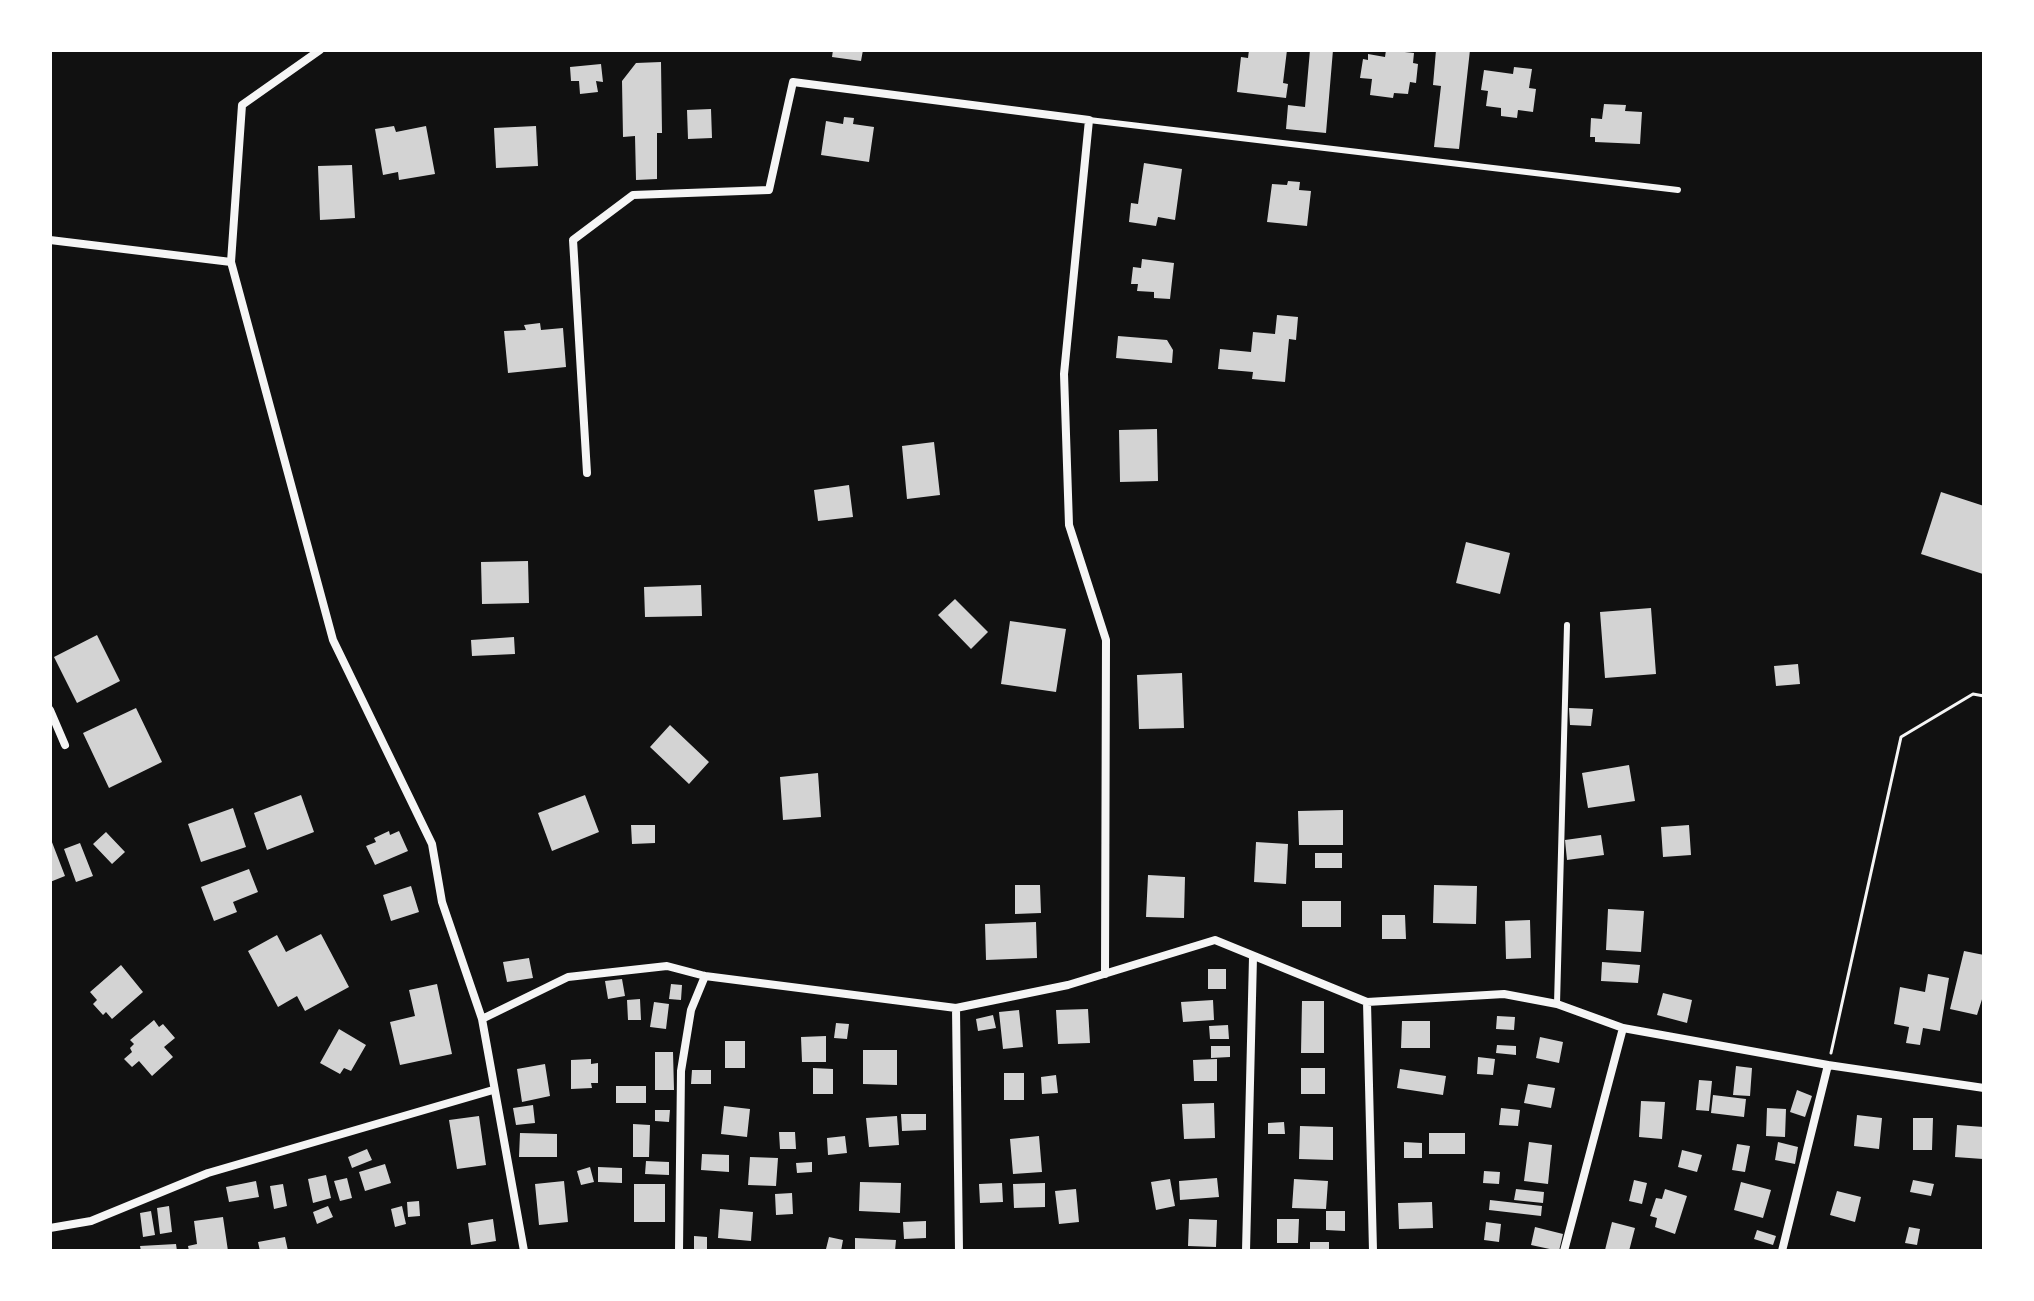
<!DOCTYPE html>
<style>
body{margin:0}
#map{position:relative;width:2034px;height:1301px;overflow:hidden;background:#111;font-family:"IBM Plex Serif",serif}
canvas{display:block}
.frame{position:absolute;inset:0;border:52px solid #fff;pointer-events:none}
</style>
<div id="map">
<canvas width="2034" height="1301"></canvas>
<div class="frame"></div>
</div>
<script>
const context = document.querySelector('canvas').getContext('2d');
context.lineJoin = 'round';
function fill(path, color) {
  context.fillStyle = color;
  context.fill(path, 'evenodd');
}
function poly(rows) {
  const path = new Path2D();
  for (const r of rows) {
    path.moveTo(r[0], r[1]);
    for (let i = 2; i < r.length; i += 2) path.lineTo(r[i], r[i + 1]);
  }
  return path;
}
function stroke(path, color, width, dash) {
  context.strokeStyle = color;
  context.lineWidth = width;
  context.lineCap = dash ? 'butt' : 'round';
  context.setLineDash(dash || []);
  context.stroke(path);
}
const building = poly([
 [833,50,863,50,861,61,832,57],
 [1249,50,1287,50,1283,83,1288,84,1286,98,1237,92,1241,57,1248,58],
 [1310,50,1333,50,1326,133,1286,129,1288,105,1305,107],
 [1386,50,1414,53,1413,63,1418,64,1416,83,1410,82,1408,94,1394,93,1393,98,1370,95,1372,79,1360,78,1363,59,1368,60,1368,54,1385,57],
 [1436,50,1470,50,1459,149,1434,147,1441,86,1433,85],
 [661,62,662,133,657,133,657,179,636,180,635,136,623,137,622,81,636,63],
 [601,64,603,82,596,81,598,92,580,94,579,81,571,81,570,67],
 [1514,67,1532,69,1529,88,1536,89,1533,112,1518,110,1517,118,1501,116,1501,108,1486,106,1488,91,1481,90,1484,70,1513,74],
 [1604,104,1626,105,1625,111,1642,112,1640,144,1595,142,1595,137,1590,137,1591,118,1602,119],
 [711,109,712,138,688,139,687,110],
 [844,117,854,118,853,124,874,127,869,162,821,155,826,121,843,124],
 [394,126,396,132,426,126,435,174,399,180,398,172,383,175,375,129],
 [536,126,538,166,496,168,494,128],
 [1144,163,1182,169,1175,220,1158,217,1156,226,1129,222,1131,203,1138,204],
 [352,165,355,218,320,220,318,166],
 [1288,181,1300,182,1299,190,1311,191,1307,226,1267,222,1272,184,1287,185],
 [1142,259,1174,263,1170,299,1154,298,1154,292,1137,291,1138,284,1131,284,1133,267,1141,268],
 [1277,315,1298,317,1296,340,1289,339,1285,382,1252,379,1253,372,1218,369,1220,349,1251,352,1253,332,1275,334],
 [540,323,541,330,563,328,566,367,508,373,504,331,526,330,524,325],
 [1118,336,1167,340,1173,350,1172,363,1116,358],
 [1157,429,1158,481,1120,482,1119,430],
 [934,442,940,495,907,499,902,446],
 [849,485,853,517,818,521,814,490],
 [1941,492,1984,506,1983,574,1921,554],
 [1466,542,1510,553,1500,594,1456,583],
 [528,561,529,603,482,604,481,562],
 [701,585,702,616,645,617,644,587],
 [955,599,988,632,971,649,938,615],
 [1651,608,1656,674,1605,678,1600,612],
 [1010,621,1066,629,1056,692,1001,684],
 [97,635,120,681,77,703,54,657],
 [514,637,515,654,472,656,471,640],
 [1798,664,1800,684,1776,686,1774,666],
 [1182,673,1184,728,1139,729,1137,675],
 [136,708,162,762,109,788,83,733],
 [1569,708,1593,709,1591,726,1570,725],
 [670,725,709,762,689,784,650,747],
 [1629,765,1635,801,1588,808,1582,773],
 [818,773,821,817,783,820,780,777],
 [301,795,314,832,267,850,254,813],
 [585,795,599,832,552,851,538,813],
 [233,808,246,847,201,862,188,824],
 [1343,810,1343,845,1299,845,1298,811],
 [631,825,655,825,655,843,632,844],
 [1689,825,1691,855,1663,857,1661,827],
 [389,831,390,835,399,831,408,851,375,865,366,846,376,842,374,838],
 [106,832,125,852,112,864,93,844],
 [1601,835,1604,855,1567,860,1565,840],
 [50,837,65,876,50,882],
 [1256,842,1288,844,1286,884,1254,882],
 [80,843,93,876,76,882,64,849],
 [1315,853,1342,853,1342,868,1315,868],
 [249,869,258,892,233,902,237,912,214,921,201,887],
 [1148,875,1185,877,1184,918,1146,917],
 [1015,885,1040,885,1041,913,1015,914],
 [1434,885,1477,886,1476,924,1433,923],
 [411,886,419,912,391,921,383,895],
 [1302,901,1341,901,1341,927,1302,927],
 [1608,909,1644,911,1641,952,1606,950],
 [1382,915,1405,915,1406,939,1382,939],
 [1530,920,1531,958,1506,959,1505,921],
 [1036,922,1037,958,986,960,985,924],
 [321,934,349,987,305,1011,297,996,278,1007,248,951,277,935,286,952],
 [1964,951,1984,955,1984,993,1977,1015,1950,1009],
 [529,958,533,978,507,982,503,962],
 [1602,962,1640,965,1638,983,1601,981],
 [121,965,143,992,112,1019,106,1012,103,1015,93,1004,97,1000,90,992],
 [1208,969,1226,969,1226,989,1208,989],
 [1928,974,1949,978,1940,1031,1923,1028,1920,1045,1906,1043,1909,1027,1894,1024,1900,987,1925,992],
 [622,979,625,996,608,999,605,981],
 [437,984,452,1054,400,1065,390,1022,415,1016,409,990],
 [671,984,682,985,681,1000,669,999],
 [1663,993,1692,1000,1687,1023,1657,1015],
 [640,999,641,1020,628,1020,627,1000],
 [1213,1000,1214,1020,1183,1022,1181,1002],
 [1302,1001,1324,1001,1324,1053,1301,1053],
 [654,1002,669,1004,666,1029,650,1027],
 [1088,1009,1090,1043,1058,1044,1056,1010],
 [1019,1010,1023,1047,1003,1049,999,1012],
 [993,1015,996,1028,978,1031,976,1019],
 [1497,1016,1515,1017,1514,1030,1496,1029],
 [154,1020,159,1027,163,1024,175,1038,164,1047,173,1057,152,1076,139,1061,132,1067,124,1059,132,1052,130,1048,134,1044,130,1040],
 [1402,1021,1430,1021,1430,1048,1401,1048],
 [836,1023,849,1024,847,1039,834,1038],
 [1228,1025,1229,1039,1210,1039,1209,1026],
 [339,1029,366,1045,351,1071,344,1068,340,1074,320,1063],
 [826,1036,826,1062,802,1062,801,1037],
 [1540,1037,1563,1042,1559,1063,1536,1058],
 [725,1041,745,1041,745,1068,725,1068],
 [1497,1045,1516,1046,1516,1055,1496,1053],
 [1211,1046,1230,1046,1230,1057,1211,1058],
 [863,1050,897,1050,897,1085,863,1084],
 [655,1052,673,1052,674,1090,655,1090],
 [1478,1057,1495,1059,1493,1075,1477,1074],
 [591,1059,591,1064,598,1063,598,1083,591,1083,592,1088,571,1089,571,1060],
 [1217,1059,1217,1081,1194,1081,1193,1060],
 [545,1064,550,1096,522,1102,517,1069],
 [1736,1066,1752,1068,1750,1096,1733,1095],
 [813,1068,833,1069,833,1094,813,1094],
 [1301,1068,1325,1068,1325,1094,1301,1094],
 [1400,1069,1446,1076,1443,1095,1397,1088],
 [692,1070,711,1070,711,1084,691,1084],
 [1004,1073,1024,1073,1024,1100,1004,1100],
 [1056,1075,1058,1093,1042,1094,1041,1077],
 [1699,1080,1712,1081,1709,1111,1696,1110],
 [1528,1084,1555,1088,1551,1108,1524,1103],
 [616,1086,646,1086,646,1103,616,1103],
 [1797,1090,1812,1096,1805,1117,1790,1112],
 [1713,1095,1746,1099,1744,1117,1711,1113],
 [1641,1101,1665,1102,1662,1139,1639,1137],
 [1214,1103,1215,1138,1184,1139,1182,1104],
 [533,1105,535,1123,516,1125,513,1108],
 [724,1106,750,1109,747,1137,721,1134],
 [1501,1108,1520,1110,1518,1126,1499,1125],
 [1767,1108,1786,1109,1785,1137,1766,1136],
 [655,1110,670,1110,669,1122,655,1121],
 [901,1114,926,1114,926,1130,902,1131],
 [1857,1115,1882,1118,1879,1149,1854,1146],
 [479,1116,486,1165,457,1169,449,1120],
 [897,1116,899,1145,869,1147,866,1118],
 [1913,1118,1933,1118,1932,1150,1913,1150],
 [1284,1122,1285,1134,1268,1134,1268,1123],
 [633,1124,650,1125,649,1157,633,1157],
 [1957,1125,1984,1127,1983,1159,1955,1157],
 [1300,1126,1333,1127,1333,1160,1299,1159],
 [779,1132,795,1132,796,1149,780,1149],
 [520,1133,557,1134,557,1157,519,1157],
 [1429,1133,1465,1133,1465,1154,1429,1154],
 [845,1136,847,1153,828,1155,827,1138],
 [1039,1136,1042,1172,1013,1174,1010,1139],
 [1404,1142,1422,1143,1422,1158,1404,1158],
 [1529,1142,1552,1145,1548,1184,1524,1181],
 [1778,1142,1798,1147,1795,1164,1775,1160],
 [1737,1144,1750,1146,1745,1172,1732,1170],
 [367,1149,372,1160,352,1168,348,1157],
 [1682,1150,1702,1155,1697,1172,1678,1167],
 [702,1154,729,1155,729,1172,701,1170],
 [750,1157,778,1158,776,1186,748,1185],
 [646,1161,669,1162,669,1175,645,1174],
 [812,1162,812,1172,797,1173,796,1163],
 [385,1164,391,1183,365,1191,359,1172],
 [590,1167,594,1182,581,1185,577,1171],
 [598,1167,622,1168,622,1183,598,1182],
 [1484,1171,1500,1172,1499,1184,1483,1183],
 [326,1175,331,1198,313,1203,308,1179],
 [347,1178,352,1198,340,1201,334,1181],
 [1217,1178,1219,1197,1180,1200,1179,1181],
 [1170,1179,1175,1206,1156,1210,1151,1182],
 [1294,1179,1328,1181,1326,1209,1292,1208],
 [1634,1180,1647,1183,1642,1204,1629,1201],
 [1913,1180,1934,1184,1931,1196,1910,1192],
 [256,1181,259,1197,229,1202,226,1187],
 [564,1181,568,1222,539,1225,535,1184],
 [860,1182,901,1183,900,1213,859,1211],
 [1741,1182,1771,1190,1763,1218,1734,1210],
 [1002,1183,1003,1202,980,1203,979,1184],
 [1045,1183,1045,1207,1014,1208,1013,1184],
 [283,1184,287,1206,274,1209,270,1186],
 [634,1184,665,1184,665,1222,634,1222],
 [1076,1189,1079,1222,1059,1224,1055,1191],
 [1516,1189,1544,1192,1543,1203,1514,1200],
 [1665,1189,1687,1196,1675,1234,1655,1227,1657,1218,1650,1216,1656,1198,1662,1199],
 [1837,1191,1861,1197,1855,1222,1830,1215],
 [792,1193,793,1214,776,1215,775,1194],
 [1490,1200,1542,1206,1541,1216,1489,1210],
 [419,1201,420,1216,408,1217,407,1202],
 [1432,1202,1433,1228,1399,1229,1398,1203],
 [169,1206,172,1232,160,1234,157,1208],
 [328,1206,333,1217,317,1224,313,1212],
 [402,1206,406,1224,395,1227,391,1209],
 [720,1209,753,1212,751,1241,718,1238],
 [151,1211,155,1235,143,1237,140,1213],
 [1326,1211,1345,1211,1345,1231,1326,1230],
 [223,1217,228,1251,189,1251,188,1246,197,1244,194,1221],
 [493,1219,496,1241,471,1245,468,1223],
 [1189,1219,1217,1220,1216,1247,1188,1246],
 [1277,1219,1299,1219,1298,1243,1277,1243],
 [926,1221,926,1238,904,1239,903,1222],
 [1486,1222,1501,1224,1499,1242,1484,1240],
 [1612,1222,1635,1228,1629,1251,1605,1250],
 [1535,1227,1563,1234,1559,1251,1531,1245],
 [1909,1227,1920,1229,1917,1245,1905,1243],
 [1757,1230,1776,1236,1773,1245,1754,1239],
 [694,1236,707,1237,707,1251,694,1251],
 [285,1237,288,1251,260,1251,258,1242],
 [829,1237,843,1240,841,1251,826,1249],
 [855,1238,896,1240,895,1251,855,1251],
 [1310,1242,1329,1242,1329,1251,1310,1251],
 [176,1244,177,1251,141,1251,140,1246]
]);
const path = poly([
 [1831,1053,1901,737,1973,694,1984,696]
]);
const service = poly([
 [1089,120,1678,190],
 [1557,1004,1567,625]
]);
const minor = poly([
 [50,240,231,262,333,640,432,844,442,902,482,1019],
 [231,262,242,105,320,50],
 [587,473,573,240,633,195,769,190,793,82,1089,120,1064,374,1069,525,1106,640,1105,974],
 [50,710,65,745],
 [1367,1002,1373,1251],
 [956,1008,959,1251],
 [50,1228,91,1221,208,1173,493,1090],
 [524,1251,482,1019,568,977,667,966,705,976,956,1008,1068,985,1215,940,1367,1002,1504,994,1557,1004,1623,1028,1828,1065,1984,1088],
 [679,1251,681,1071,691,1010,705,976],
 [1246,1251,1253,957],
 [1564,1251,1623,1028],
 [1782,1251,1828,1065]
]);
fill(building, '#d3d3d3');
stroke(path, '#f5f5f5', 3);
stroke(service, '#f5f5f5', 6);
stroke(minor, '#f5f5f5', 8);
</script>
